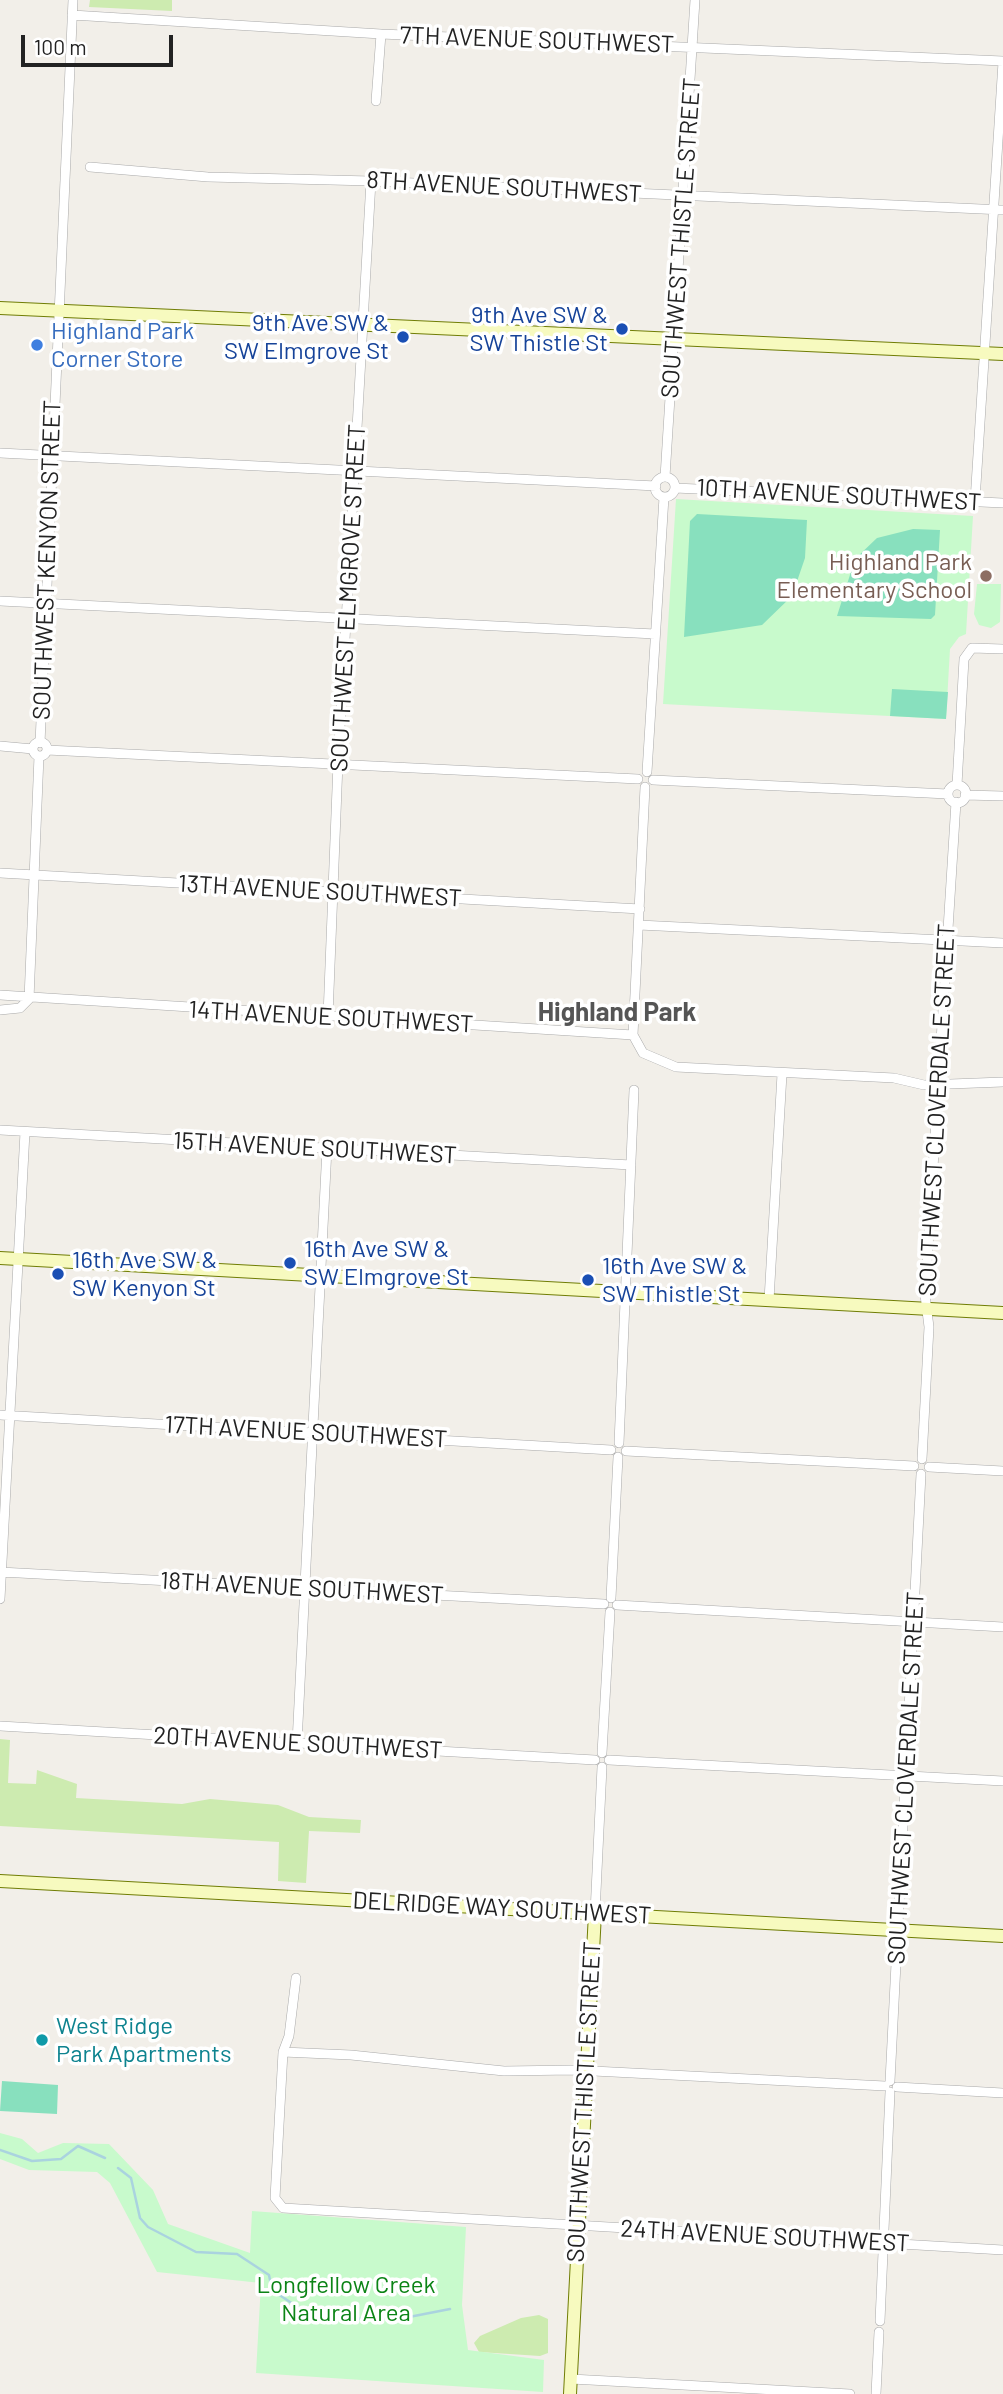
<!DOCTYPE html>
<style>
body{margin:0}
#map{position:relative;width:1003px;height:2394px;overflow:hidden;background:#f2efe9;font-family:Barlow,sans-serif}
canvas{display:block}
.scale{position:absolute;left:21px;top:35px;width:152px;height:32px;box-sizing:border-box;border:4px solid #222;border-top:0;padding-left:9px;font-size:21px;line-height:24px;white-space:nowrap;color:#222;-webkit-text-stroke:5px #fff;paint-order:stroke}
</style>
<div id="map">
<canvas width="1003" height="2394"></canvas>
<div class="scale">100 m</div>
</div>
<script>
const context = document.querySelector('canvas').getContext('2d');
context.lineJoin = 'round';
function fill(path, color) {
  context.fillStyle = color;
  context.fill(path, 'evenodd');
}
function poly(rows) {
  const path = new Path2D();
  for (const r of rows) {
    if (r.length === 3) {
      path.moveTo(r[0] + r[2], r[1]);
      path.arc(r[0], r[1], r[2], 0, 2 * Math.PI);
      continue;
    }
    path.moveTo(r[0], r[1]);
    for (let i = 2; i < r.length; i += 2) path.lineTo(r[i], r[i + 1]);
  }
  return path;
}
function stroke(path, color, width, dash) {
  context.strokeStyle = color;
  context.lineWidth = width;
  context.lineCap = dash ? 'butt' : 'round';
  context.setLineDash(dash || []);
  context.stroke(path);
}
function label(font, color, halo, rows, align = 'center') {
  context.font = font + ' Barlow,sans-serif';
  context.lineWidth = 7;
  context.setLineDash([]);
  context.textBaseline = 'middle';
  context.strokeStyle = halo;
  context.fillStyle = color;
  for (const [text, x, y, turn = 0] of rows) {
    context.save();
    context.translate(x, y);
    context.rotate((+turn || 0) * Math.PI / 180);
    context.textAlign = isNaN(turn) ? turn : align;
    if (halo) context.strokeText(text, 0, 0);
    context.fillText(text, 0, 0);
    context.restore();
  }
}
const grass = poly([
 [90,0,172,0,172,11,89,7],
 [0,1739,10,1740,8,1783,36,1784,37,1770,77,1784,76,1798,182,1804,210,1799,278,1805,309,1817,361,1820,360,1833,309,1831,306,1883,278,1881,279,1842,0,1826],
 [539,2315,548,2319,548,2353,540,2356,479,2352,474,2343,480,2336,521,2318]
]);
const park = poly([
 [676,499,973,516,966,634,959,637,950,649,946,719,663,704],
 [977,584,1001,584,1000,622,991,628,979,625,974,614],
 [0,2133,22,2139,38,2153,63,2143,109,2144,153,2190,168,2224,250,2253,252,2211,466,2227,462,2305,468,2350,544,2360,543,2392,256,2373,261,2283,157,2272,110,2183,97,2172,29,2170,0,2159]
]);
const pitch = poly([
 [697,514,807,520,805,558,792,596,762,625,684,637,690,521],
 [913,529,940,530,935,615,931,619,837,616,855,559,877,538],
 [892,689,948,692,946,719,890,716],
 [2,2081,58,2085,57,2114,0,2111]
]);
const stream = poly([
 [0,2150,32,2161,61,2159,78,2146,105,2158],
 [118,2168,131,2178,140,2218,148,2227,196,2252,237,2254,269,2275,272,2290,299,2308,322,2309,361,2319,409,2317,450,2309]
]);
const street = poly([
 [72,15,381,34,1003,61],
 [376,101,381,34],
 [90,167,208,177,371,181,1003,210],
 [0,453,656,486],
 [665,477,695,0],
 [665,487,10],
 [675,488,1003,503],
 [975,501,1003,62],
 [0,601,655,634],
 [40,749,7],
 [40,743,73,0],
 [0,746,33,749],
 [47,750,638,779],
 [647,772,664,497],
 [653,780,948,794],
 [957,785,964,659,972,648,1003,649],
 [957,794,9],
 [645,787,633,1035,643,1053,676,1067,894,1078,924,1085,1003,1082],
 [965,795,1003,796],
 [0,873,640,909],
 [639,925,1003,943],
 [0,995,633,1035],
 [29,999,39,756],
 [0,1010,20,1008,29,999],
 [328,1016,338,763,371,181],
 [0,1130,631,1165],
 [769,1300,782,1074],
 [0,1415,611,1450],
 [619,1443,634,1090],
 [626,1451,914,1466],
 [922,1459,929,1327,925,1295,956,802],
 [929,1467,1003,1471],
 [0,1572,604,1604],
 [611,1598,618,1457],
 [0,1599,25,1132],
 [617,1605,1003,1627],
 [0,1726,595,1760],
 [297,1743,327,1148],
 [602,1753,610,1612],
 [609,1760,1003,1781],
 [595,1913,602,1767],
 [296,1978,289,2036,283,2052,275,2198,283,2208,1003,2250],
 [283,2052,351,2055,504,2071,574,2070,885,2086],
 [890,2081,921,1474],
 [897,2087,1003,2093],
 [880,2321,890,2092],
 [571,2379,850,2394],
 [876,2394,879,2332]
]);
const secondary = poly([
 [0,308,1003,354],
 [0,1258,1003,1313],
 [0,1881,1003,1936],
 [570,2394,595,1913]
]);
const markers = [
 [622,329,7,"#1a4fb4"],
 [403,337,7,"#1a4fb4"],
 [37,345,7,"#3f7fe0"],
 [986,576,7,"#8d6e63"],
 [290,1263,7,"#1a4fb4"],
 [58,1274,7,"#1a4fb4"],
 [588,1280,7,"#1a4fb4"],
 [42,2040,7,"#0f9aa8"]
];
const streetNames = [
 ["7TH AVENUE SOUTHWEST",537,40,2],
 ["8TH AVENUE SOUTHWEST",504,187,3],
 ["SOUTHWEST THISTLE STREET",681,238,-86],
 ["10TH AVENUE SOUTHWEST",839,495,3],
 ["SOUTHWEST KENYON STREET",47,560,-88],
 ["SOUTHWEST ELMGROVE STREET",348,598,-87],
 ["13TH AVENUE SOUTHWEST",320,891,3],
 ["14TH AVENUE SOUTHWEST",331,1017,3],
 ["SOUTHWEST CLOVERDALE STREET",937,1110,-87],
 ["15TH AVENUE SOUTHWEST",315,1148,3],
 ["17TH AVENUE SOUTHWEST",306,1432,3],
 ["18TH AVENUE SOUTHWEST",302,1588,3],
 ["20TH AVENUE SOUTHWEST",298,1743,3],
 ["SOUTHWEST CLOVERDALE STREET",906,1778,-87],
 ["DELRIDGE WAY SOUTHWEST",502,1908,3],
 ["SOUTHWEST THISTLE STREET",584,2102,-87],
 ["24TH AVENUE SOUTHWEST",765,2236,3]
];
const transitNames = [
 ["9th Ave SW &",608,315,"right"],
 ["SW Thistle St",608,343,"right"],
 ["9th Ave SW &",389,323,"right"],
 ["SW Elmgrove St",389,351,"right"],
 ["16th Ave SW &",304,1249],
 ["SW Elmgrove St",304,1277],
 ["16th Ave SW &",72,1260],
 ["SW Kenyon St",72,1288],
 ["16th Ave SW &",602,1266],
 ["SW Thistle St",602,1294]
];
const shopNames = [
 ["Highland Park",51,331],
 ["Corner Store",51,359]
];
const educationNames = [
 ["Highland Park",972,562],
 ["Elementary School",972,590]
];
const cultureNames = [
 ["West Ridge",56,2026],
 ["Park Apartments",56,2054]
];
const parkNames = [
 ["Longfellow Creek",346,2285],
 ["Natural Area",346,2313]
];
const neighbourhoodNames = [
 ["Highland Park",617,1012]
];
fill(grass, '#cdebb0');
fill(park, '#c8facc');
fill(pitch, '#88e0be');
stroke(stream, '#aad3df', 2.5);
stroke(street, '#a9a9a9', 10);
stroke(secondary, '#707d05', 14);
stroke(street, '#fff', 9);
stroke(secondary, '#f7fabf', 12);
for (const [x, y, r, color] of markers) {
  const dot = new Path2D();
  dot.arc(x, y, r, 0, 2 * Math.PI);
  context.fillStyle = color;
  context.fill(dot);
  stroke(dot, '#fff', 2.5);
}
label('24px', '#222', '#fff', streetNames);
label('24px', '#164399', '#fff', transitNames, 'left');
label('24px', '#366cbe', '#fff', shopNames, 'left');
label('24px', '#785e54', '#fff', educationNames, 'right');
label('24px', '#0d838f', '#fff', cultureNames, 'left');
label('24px', '#0c8416', '#fff', parkNames);
label('bold 26px', '#555', '#fff', neighbourhoodNames);
</script>
